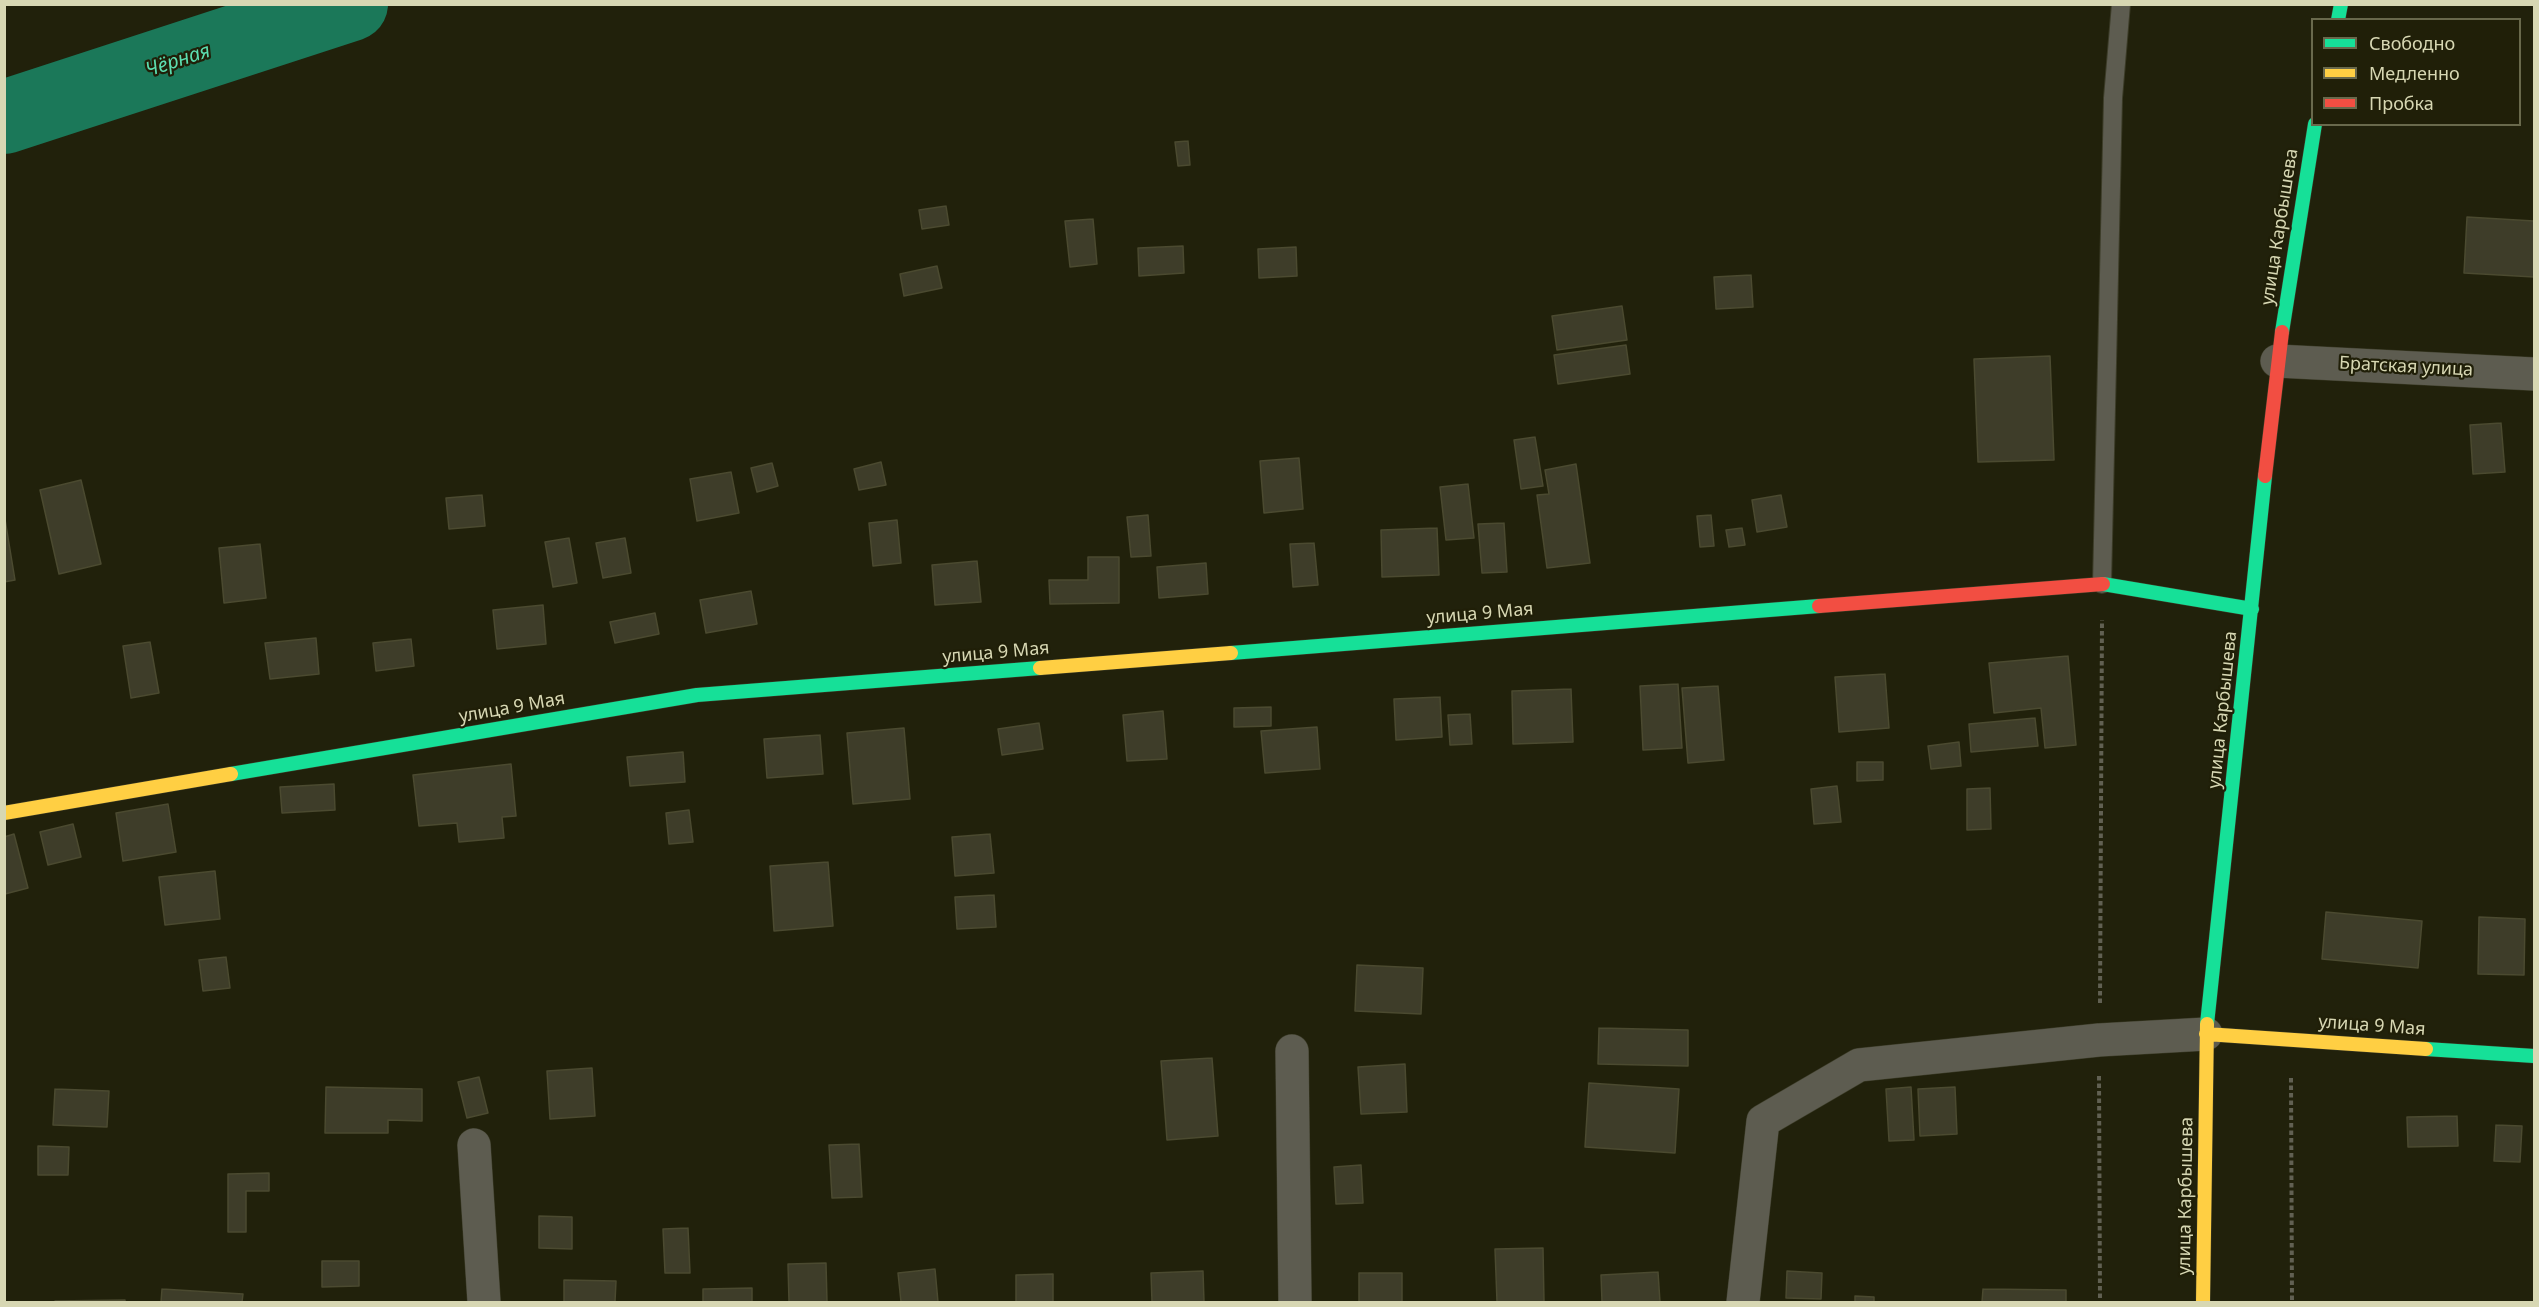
<!DOCTYPE html>
<meta charset="utf-8">
<style>
body{margin:0}
#map{position:relative;width:2539px;height:1307px;overflow:hidden;background:#21210b;font-family:"Noto Sans",sans-serif}
canvas{display:block}
.frame{position:absolute;inset:0;border:6px solid #d7d7b3;pointer-events:none}
.legend{position:absolute;left:2311px;top:18px;width:210px;height:108px;box-sizing:border-box;background:#201f08;border:2px solid #69694c;margin:0;padding:8px 10px;list-style:none;font-size:18px;color:#d7d7b3}
.legend li{display:flex;align-items:center;gap:12px;height:30px}
.legend b{width:30px;border:2px solid #69694c}
</style>
<div id="map">
<canvas width="2539" height="1307"></canvas>
<div class="frame"></div>
<ul class="legend">
<li><b style="height:8px;background:#16e098"></b>Свободно</li>
<li><b style="height:8px;background:#ffcf43"></b>Медленно</li>
<li><b style="height:8px;background:#f24e42"></b>Пробка</li>
</ul>
</div>
<script>
const context = document.querySelector('canvas').getContext('2d');
context.lineJoin = 'round';
function poly(rows) {
  const path = new Path2D();
  for (const r of rows) {
    path.moveTo(r[0], r[1]);
    for (let i = 2; i < r.length; i += 2) path.lineTo(r[i], r[i + 1]);
  }
  return path;
}
function stroke(path, color, width, dash) {
  context.strokeStyle = color;
  context.lineWidth = width;
  context.lineCap = dash ? 'butt' : 'round';
  context.setLineDash(dash || []);
  context.stroke(path);
}
function fill(path, color) {
  context.fillStyle = color;
  context.fill(path, 'evenodd');
}
function label(font, color, halo, rows, align = 'center') {
  context.font = font + ' "Noto Sans",sans-serif';
  context.lineWidth = 4.5;
  context.setLineDash([]);
  context.textBaseline = 'middle';
  context.strokeStyle = halo;
  context.fillStyle = color;
  for (const [text, x, y, turn = 0] of rows) {
    context.save();
    context.translate(x, y);
    context.rotate((+turn || 0) * Math.PI / 180);
    context.textAlign = isNaN(turn) ? turn : align;
    if (halo) context.strokeText(text, 0, 0);
    context.fillText(text, 0, 0);
    context.restore();
  }
}
const river = poly([
 [4,117,351,4]
]);
const building = poly([
 [1188,141,1190,165,1178,166,1175,142,1188,141],
 [946,206,949,225,922,229,919,210,946,206],
 [2467,217,2534,221,2534,277,2464,273,2467,217],
 [1093,219,1097,264,1070,267,1065,221,1093,219],
 [1183,246,1184,273,1139,276,1138,248,1183,246],
 [1296,247,1297,276,1259,278,1258,249,1296,247],
 [937,266,942,288,904,296,900,274,937,266],
 [1751,275,1753,307,1716,309,1714,277,1751,275],
 [1622,306,1627,340,1557,350,1552,316,1622,306],
 [1626,345,1630,374,1558,384,1554,355,1626,345],
 [2050,356,2054,460,1978,462,1974,359,2050,356],
 [2501,423,2505,472,2473,474,2470,425,2501,423],
 [1535,437,1543,486,1521,489,1514,440,1535,437],
 [1299,458,1303,509,1264,513,1260,461,1299,458],
 [881,462,886,485,859,490,854,469,881,462],
 [772,463,778,486,757,492,751,468,772,463],
 [1576,464,1590,563,1547,568,1537,495,1549,494,1545,470,1576,464],
 [731,472,739,513,697,521,690,479,731,472],
 [81,480,101,564,59,574,40,490,81,480],
 [1468,484,1474,538,1446,540,1440,487,1468,484],
 [482,495,485,526,449,529,446,498,482,495],
 [1781,495,1787,527,1757,532,1752,500,1781,495],
 [4,513,15,580,4,582,4,513],
 [1148,515,1151,556,1131,557,1127,517,1148,515],
 [1711,515,1714,546,1700,547,1697,516,1711,515],
 [897,520,901,563,873,566,869,523,897,520],
 [1504,523,1507,572,1482,573,1478,524,1504,523],
 [1437,528,1439,575,1382,577,1381,530,1437,528],
 [1742,528,1745,545,1729,547,1726,530,1742,528],
 [569,538,577,583,553,587,545,542,569,538],
 [625,538,631,573,603,578,596,543,625,538],
 [1314,543,1318,585,1293,587,1290,544,1314,543],
 [260,544,266,598,224,603,219,548,260,544],
 [1088,557,1119,557,1119,603,1050,604,1049,580,1088,580,1088,557],
 [977,561,981,602,935,605,932,565,977,561],
 [1206,563,1208,594,1159,598,1157,567,1206,563],
 [751,591,757,624,706,633,700,600,751,591],
 [543,605,546,644,497,649,493,610,543,605],
 [655,613,659,634,615,643,610,622,655,613],
 [316,638,319,674,270,679,265,643,316,638],
 [411,639,414,666,376,671,373,643,411,639],
 [150,642,159,693,131,698,123,646,150,642],
 [2068,656,2076,745,2045,748,2041,708,1994,713,1989,663,2068,656],
 [1885,674,1889,728,1839,732,1835,677,1885,674],
 [1678,684,1682,748,1643,750,1640,686,1678,684],
 [1718,686,1724,760,1688,763,1682,688,1718,686],
 [1571,689,1573,742,1513,744,1512,691,1571,689],
 [1440,697,1442,737,1396,740,1394,699,1440,697],
 [1271,707,1271,726,1234,727,1234,708,1271,707],
 [1163,711,1167,759,1127,761,1123,715,1163,711],
 [1470,714,1472,744,1450,745,1448,715,1470,714],
 [2035,718,2038,746,1971,752,1969,724,2035,718],
 [1039,723,1043,749,1002,755,998,729,1039,723],
 [1317,727,1320,769,1265,773,1261,731,1317,727],
 [904,728,910,799,853,804,847,733,904,728],
 [820,735,823,774,767,778,764,739,820,735],
 [1959,742,1961,766,1931,769,1928,746,1959,742],
 [683,752,685,782,630,786,627,757,683,752],
 [1857,762,1883,762,1883,780,1857,781,1857,762],
 [511,764,516,816,502,817,504,838,459,842,457,823,419,826,413,775,511,764],
 [334,784,335,810,282,813,280,787,334,784],
 [1837,786,1841,822,1814,824,1811,789,1837,786],
 [1990,788,1991,829,1967,830,1967,789,1990,788],
 [168,804,176,852,123,861,116,813,168,804],
 [689,810,693,842,669,844,666,813,689,810],
 [73,824,81,857,48,865,40,832,73,824],
 [14,834,28,888,5,894,4,837,14,834],
 [990,834,994,873,955,876,952,837,990,834],
 [828,862,833,926,774,931,770,866,828,862],
 [215,871,220,919,165,925,159,877,215,871],
 [994,895,996,927,957,929,955,897,994,895],
 [2326,912,2422,921,2418,968,2322,959,2326,912],
 [2479,917,2525,919,2524,975,2478,974,2479,917],
 [226,957,230,988,203,991,199,960,226,957],
 [1357,965,1423,968,1421,1014,1355,1011,1357,965],
 [1599,1028,1688,1030,1688,1066,1598,1064,1599,1028],
 [1212,1058,1218,1136,1167,1140,1161,1061,1212,1058],
 [1405,1064,1407,1112,1361,1114,1358,1067,1405,1064],
 [592,1068,595,1116,550,1119,547,1071,592,1068],
 [479,1077,488,1113,467,1118,458,1082,479,1077],
 [1589,1083,1679,1089,1675,1153,1585,1147,1589,1083],
 [326,1087,422,1089,422,1121,388,1120,388,1133,325,1133,326,1087],
 [1911,1087,1914,1140,1889,1141,1886,1089,1911,1087],
 [1955,1087,1957,1134,1920,1136,1918,1089,1955,1087],
 [55,1089,109,1091,107,1127,53,1125,55,1089],
 [2457,1116,2458,1146,2408,1147,2407,1117,2457,1116],
 [2496,1125,2522,1126,2520,1162,2494,1161,2496,1125],
 [859,1144,862,1197,832,1198,829,1145,859,1144],
 [38,1146,69,1147,68,1175,38,1175,38,1146],
 [1361,1165,1363,1203,1336,1204,1334,1167,1361,1165],
 [269,1173,269,1191,246,1191,246,1232,228,1232,228,1174,269,1173],
 [539,1216,572,1217,572,1249,539,1248,539,1216],
 [688,1228,690,1273,665,1273,663,1229,688,1228],
 [1543,1248,1544,1302,1497,1302,1495,1249,1543,1248],
 [322,1261,359,1261,359,1286,322,1287,322,1261],
 [826,1263,827,1302,789,1302,788,1264,826,1263],
 [935,1269,938,1302,901,1302,898,1273,935,1269],
 [1203,1271,1204,1302,1152,1302,1151,1273,1203,1271],
 [1787,1271,1822,1273,1821,1299,1786,1298,1787,1271],
 [1658,1272,1660,1302,1602,1302,1601,1275,1658,1272],
 [1359,1273,1402,1273,1402,1302,1359,1302,1359,1273],
 [1053,1274,1053,1302,1016,1302,1016,1275,1053,1274],
 [564,1280,616,1281,615,1302,564,1302,564,1280],
 [752,1288,752,1302,703,1302,703,1289,752,1288],
 [162,1289,243,1294,242,1302,161,1302,162,1289],
 [1983,1289,2066,1290,2066,1302,1982,1302,1983,1289],
 [1855,1296,1874,1297,1874,1302,1855,1302,1855,1296],
 [125,1300,125,1302,55,1302,55,1301,125,1300]
]);
const path = poly([
 [2100,1003,2102,620],
 [2099,1076,2100,1302],
 [2291,1078,2292,1302]
]);
const lane = poly([
 [2102,584,2113,98,2121,4]
]);
const street = poly([
 [2277,361,2534,374],
 [1292,1051,1295,1302],
 [474,1145,484,1302],
 [1743,1302,1763,1121,1859,1065,2099,1040,2206,1034]
]);
const fast = poly([
 [2338,20,2341,4],
 [2282,332,2315,124],
 [2103,584,2252,609],
 [1231,653,1819,606],
 [231,774,697,695,1040,668],
 [2207,1024,2265,476],
 [2426,1049,2534,1056]
]);
const slow = poly([
 [1040,668,1231,653],
 [4,813,231,774],
 [2206,1034,2426,1049],
 [2203,1302,2207,1024]
]);
const jam = poly([
 [2265,476,2282,332],
 [1819,606,2103,584]
]);
const streetNames = [
 ["улица Карбышева",2280,227,-81],
 ["Братская улица",2406,367,3],
 ["улица 9 Мая",1480,614,-5],
 ["улица 9 Мая",996,653,-5],
 ["улица 9 Мая",512,708,-10],
 ["улица Карбышева",2223,710,-84],
 ["улица 9 Мая",2372,1026,4],
 ["улица Карбышева",2186,1196,-89]
];
const waterNames = [
 ["Чёрная",178,61,-18]
];
stroke(river, '#1b7859', 74);
fill(building, '#3e3d29');
stroke(building, '#4b4a30', 1.5);
stroke(lane, '#3c3c28', 20);
stroke(street, '#3c3c28', 34);
stroke(fast, '#3c3c28', 15);
stroke(slow, '#3c3c28', 15);
stroke(jam, '#3c3c28', 15);
stroke(path, '#616052', 4, [4.5, 3]);
stroke(lane, '#5d5c50', 18);
stroke(street, '#5d5c50', 33);
stroke(fast, '#16e098', 14);
stroke(slow, '#ffcf43', 14);
stroke(jam, '#f24e42', 14);
label('18px', '#d7d7b3', '#201f08', streetNames);
label('italic 20px', '#5cdeb0', '#201f08', waterNames);
</script>
